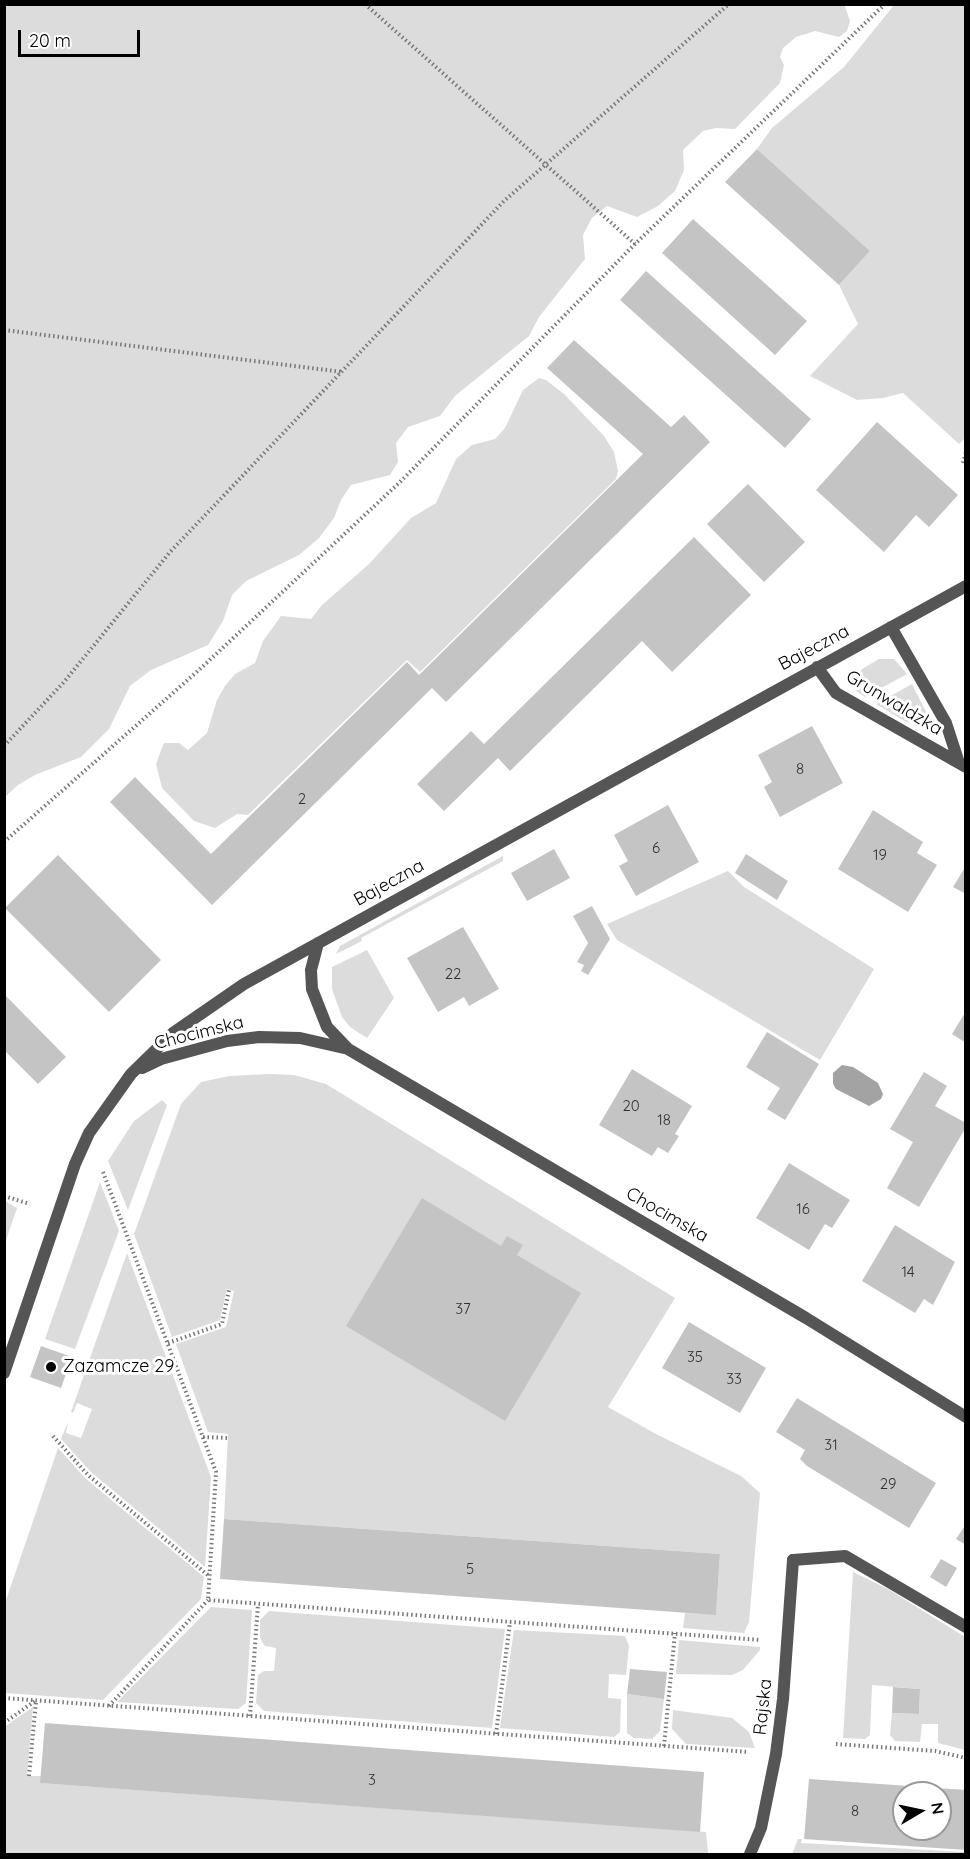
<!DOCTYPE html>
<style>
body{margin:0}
#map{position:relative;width:970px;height:1859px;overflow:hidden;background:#fff;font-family:Quicksand,sans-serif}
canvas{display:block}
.frame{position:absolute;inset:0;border:6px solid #000;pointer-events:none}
.north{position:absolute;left:892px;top:1781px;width:60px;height:60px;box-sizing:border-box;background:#fff;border:2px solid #999;border-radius:50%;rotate:81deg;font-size:16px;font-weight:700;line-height:24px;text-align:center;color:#000}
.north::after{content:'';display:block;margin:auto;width:21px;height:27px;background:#000;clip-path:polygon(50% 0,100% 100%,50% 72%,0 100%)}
.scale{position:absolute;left:18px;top:30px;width:122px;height:27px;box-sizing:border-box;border:3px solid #000;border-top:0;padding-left:8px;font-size:18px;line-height:21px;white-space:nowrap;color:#000;-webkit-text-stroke:4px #fff;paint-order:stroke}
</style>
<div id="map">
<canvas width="970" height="1859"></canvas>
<div class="frame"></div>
<div class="north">N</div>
<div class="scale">20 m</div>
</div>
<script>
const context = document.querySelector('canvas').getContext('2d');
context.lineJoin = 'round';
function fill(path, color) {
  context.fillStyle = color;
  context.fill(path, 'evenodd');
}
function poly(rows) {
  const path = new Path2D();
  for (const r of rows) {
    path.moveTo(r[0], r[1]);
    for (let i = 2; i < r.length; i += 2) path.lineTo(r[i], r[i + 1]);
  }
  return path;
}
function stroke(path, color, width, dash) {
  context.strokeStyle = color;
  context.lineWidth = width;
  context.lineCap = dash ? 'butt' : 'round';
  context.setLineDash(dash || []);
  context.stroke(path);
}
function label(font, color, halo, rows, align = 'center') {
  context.font = font + ' Quicksand,sans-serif';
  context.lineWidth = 6;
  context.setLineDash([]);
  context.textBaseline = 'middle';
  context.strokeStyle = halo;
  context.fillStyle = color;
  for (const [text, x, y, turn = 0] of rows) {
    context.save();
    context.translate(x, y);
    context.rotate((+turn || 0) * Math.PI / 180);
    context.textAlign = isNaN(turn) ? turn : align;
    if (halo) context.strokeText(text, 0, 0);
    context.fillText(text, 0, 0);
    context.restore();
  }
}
const green = poly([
 [5,4,844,4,850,21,847,31,839,37,815,31,796,37,783,48,780,57,784,65,780,83,735,129,716,128,703,131,683,150,684,170,675,191,658,206,637,217,607,206,592,218,583,235,585,259,539,317,529,336,455,396,440,416,408,427,396,443,398,462,390,475,351,485,341,500,334,518,319,538,299,555,246,581,232,595,223,621,208,645,151,670,130,686,109,729,81,757,35,775,18,785,5,797],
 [894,5,965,5,966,437,959,444,903,393,883,398,857,400,810,376,858,324,839,285,870,251,757,149,772,128,844,67],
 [539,378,546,380,564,394,604,436,614,452,618,471,616,479,420,672,407,660,248,815,237,814,215,828,194,821,162,788,156,764,164,743,179,743,188,750,207,733,217,700,225,686,235,674,255,663,263,641,281,616,311,619,322,605,369,564,411,518,436,503,456,459,472,445,495,439,505,428,523,390],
 [879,659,894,659,907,674,865,697,856,691,855,679,862,669],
 [912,684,926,712,921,722,906,722,876,704],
 [503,856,503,861,361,938,362,941,336,954,340,946],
 [728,871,744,887,874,969,820,1060,617,940,607,924],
 [367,950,394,998,367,1038,350,1027,342,1017,332,989,332,967],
 [269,1074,294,1075,326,1084,675,1298,608,1407,656,1434,741,1476,760,1493,749,1622,744,1633,683,1628,685,1613,716,1614,720,1554,224,1519,228,1434,208,1432,176,1344,226,1327,234,1291,227,1289,220,1320,172,1337,134,1234,181,1104,201,1082,229,1076],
 [162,1100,167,1105,128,1210,108,1161,134,1121],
 [100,1182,119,1231,75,1349,45,1339],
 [5,1201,17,1208,5,1243,4,1201],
 [127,1253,211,1477,205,1567,91,1472,61,1439,68,1422,66,1433,81,1438,92,1409,77,1403,73,1413,71,1412],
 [58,1448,85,1478,204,1577,201,1599,103,1700,5,1693,5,1603],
 [853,1572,888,1589,965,1637,965,1750,938,1743,938,1724,922,1724,920,1742,895,1741,890,1735,892,1713,919,1714,920,1689,872,1685,870,1735,865,1739,843,1738],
 [211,1607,252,1610,246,1703,238,1709,117,1702],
 [269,1611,505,1629,492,1728,264,1711,256,1703,258,1675,264,1671,274,1671,276,1648,265,1646,260,1638,260,1620],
 [514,1630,625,1636,629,1646,626,1675,609,1674,608,1698,621,1699,620,1732,614,1737,500,1728],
 [679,1640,760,1647,760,1650,743,1670,732,1675,676,1674],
 [627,1694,664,1699,660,1731,652,1739,634,1738,627,1733],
 [33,1707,27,1776,41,1776,41,1783,706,1832,708,1852,707,1854,5,1854,4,1727],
 [673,1710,732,1718,749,1732,755,1748,686,1744,672,1729],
 [798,1839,802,1839,801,1843,965,1852,965,1854,792,1854]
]);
const water = poly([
 [842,1065,853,1067,878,1083,883,1094,881,1099,869,1106,836,1089,833,1084,833,1073]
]);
const building = poly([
 [757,149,870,251,839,285,725,182],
 [693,219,807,321,775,355,662,253],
 [646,271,811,419,785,448,620,300],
 [574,340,671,427,684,415,710,442,446,702,432,688,212,905,110,802,135,777,211,854,407,662,419,675,643,454,547,368],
 [877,422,958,495,929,527,916,515,884,552,816,490],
 [748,484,805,542,764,582,707,524],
 [694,537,751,595,672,672,642,641,510,771,498,758,444,811,417,784,471,731,484,744],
 [812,726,843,783,780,817,764,787,772,782,758,755],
 [668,805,699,862,636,896,619,866,628,861,614,835],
 [873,810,923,842,917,853,937,865,908,912,838,869],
 [554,849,570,878,527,901,511,873],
 [746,854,788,881,777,900,735,873],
 [58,855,161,960,109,1012,5,908],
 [966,866,966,894,953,887],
 [592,906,610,939,588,975,581,971,584,965,577,962,588,943,573,916],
 [463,927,499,989,469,1006,464,997,438,1012,407,958],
 [4,994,66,1057,38,1084,4,1050],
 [966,1011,966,1043,952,1034],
 [767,1032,819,1064,785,1120,767,1109,780,1088,746,1067],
 [632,1069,692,1106,675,1134,679,1136,668,1153,658,1147,652,1156,599,1125],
 [924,1072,947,1086,935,1106,966,1123,966,1127,919,1207,887,1188,913,1142,890,1129],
 [789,1163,850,1200,832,1228,825,1224,809,1250,756,1218],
 [422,1198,501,1246,507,1236,523,1245,517,1255,581,1293,505,1421,346,1326],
 [895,1225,955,1262,933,1305,924,1299,915,1313,862,1281],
 [689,1322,766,1368,740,1413,662,1368],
 [41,1346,72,1357,61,1388,30,1377],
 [797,1398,936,1483,909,1528,807,1466,800,1459,805,1450,776,1432],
 [224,1519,720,1554,716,1615,220,1579],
 [966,1524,966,1545,956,1539],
 [941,1559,957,1568,946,1587,930,1577],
 [630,1669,667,1672,664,1699,627,1694],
 [893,1687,920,1689,919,1714,892,1713],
 [45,1723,704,1772,700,1832,40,1783],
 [809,1779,966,1790,966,1850,804,1839],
 [904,1793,940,1793,940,1829,904,1829]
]);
const path = poly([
 [365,4,635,244],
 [4,330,343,372],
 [963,463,966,452],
 [4,746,64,682,170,552,504,201,729,4],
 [4,842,199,670,399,483,635,244,885,4],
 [103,1172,216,1472,208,1600,761,1640],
 [4,1196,30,1204],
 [168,1343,222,1324,229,1290],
 [53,1436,88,1475,209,1576],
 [203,1437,228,1438],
 [4,1698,749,1752],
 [109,1706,208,1600],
 [250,1716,258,1604],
 [4,1723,35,1701],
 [496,1734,510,1622],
 [836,1744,935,1751,966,1758],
 [664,1746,675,1633],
 [29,1776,36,1701]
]);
const service = poly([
 [793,1560,845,1556,966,1627]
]);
const minor = poly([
 [891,627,946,723,959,763],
 [817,667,836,693,966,767],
 [318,943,311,970,312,989,327,1027,348,1049,806,1318,966,1417],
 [142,1068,161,1059,227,1041,259,1037,300,1038,344,1048],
 [4,1373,75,1164,89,1133,131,1074,173,1033,244,984,966,586],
 [750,1854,761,1828,776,1754,783,1699,793,1560]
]);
const markers = [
 [51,1367,6,"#000"]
];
const numberNames = [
 ["8",800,769],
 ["2",302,799],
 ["6",656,848],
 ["19",880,855],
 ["22",453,974],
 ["20",631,1106],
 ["18",664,1120],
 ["16",803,1209],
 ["14",908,1272],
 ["37",463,1309],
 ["35",695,1357],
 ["33",734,1379],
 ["31",831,1445],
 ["29",888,1484],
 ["5",470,1569],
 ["3",372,1780],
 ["8",855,1811]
];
const streetNames = [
 ["Bajeczna",814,648,-28],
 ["Grunwaldzka",894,703,31],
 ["Bajeczna",389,883,-29],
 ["Chocimska",199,1033,-14],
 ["Chocimska",667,1215,30],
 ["Rajska",763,1707,-84]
];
const poiNames = [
 ["Zazamcze 29",63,1367]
];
fill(green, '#dcdcdc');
fill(water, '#a3a3a3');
fill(building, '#c4c4c4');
stroke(path, '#777', 4, [1.5, 3]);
stroke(service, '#555', 12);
stroke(minor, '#555', 12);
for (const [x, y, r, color] of markers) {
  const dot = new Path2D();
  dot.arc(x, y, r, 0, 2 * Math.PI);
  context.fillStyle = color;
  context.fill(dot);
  stroke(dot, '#fff', 2);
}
label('15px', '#313131', null, numberNames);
label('18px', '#000', '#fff', streetNames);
label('18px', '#000', '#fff', poiNames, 'left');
</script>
